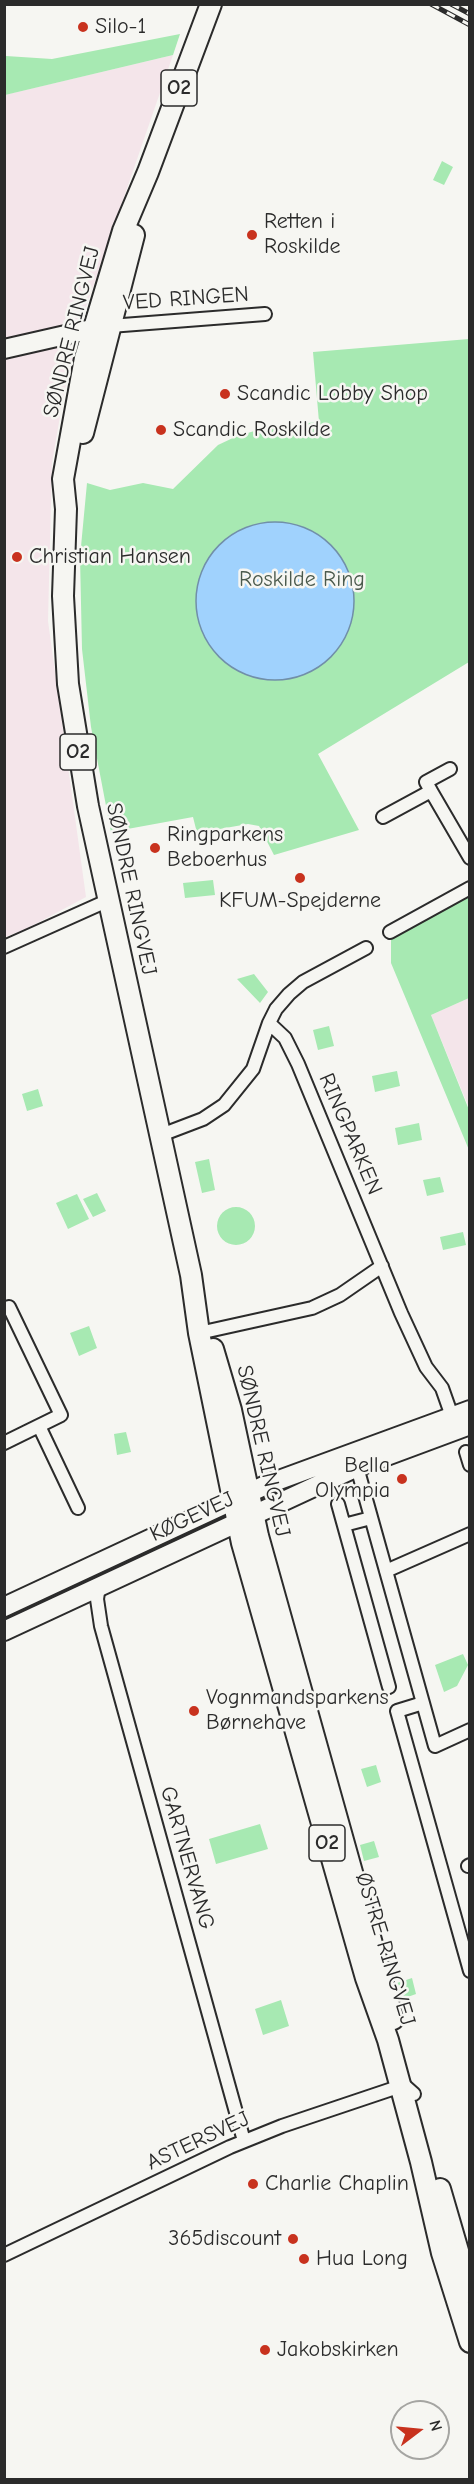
<!DOCTYPE html>
<meta charset="utf-8">
<style>
body{margin:0}
#map{position:relative;width:474px;height:2484px;overflow:hidden;background:#f6f6f2;font-family:"Comic Neue",sans-serif}
canvas{display:block}
.frame{position:absolute;inset:0;border:6px solid #2b2b2b;pointer-events:none}
.north{position:absolute;left:390px;top:2400px;width:60px;height:60px;box-sizing:border-box;background:#f6f6f2;border:2px solid #a5a5a2;border-radius:50%;rotate:74deg;font-size:16px;font-weight:700;line-height:24px;text-align:center;color:#2b2b2b}
.north::after{content:'';display:block;margin:auto;width:21px;height:27px;background:#c8321e;clip-path:polygon(50% 0,100% 100%,50% 72%,0 100%)}
</style>
<div id="map">
<canvas width="474" height="2484"></canvas>
<div class="frame"></div>
<div class="north">N</div>
</div>
<script>
const context = document.querySelector('canvas').getContext('2d');
context.lineJoin = 'round';
function fill(path, color) {
  context.fillStyle = color;
  context.fill(path, 'evenodd');
}
function poly(rows) {
  const path = new Path2D();
  for (const r of rows) {
    if (r.length === 3) {
      path.moveTo(r[0] + r[2], r[1]);
      path.arc(r[0], r[1], r[2], 0, 2 * Math.PI);
      continue;
    }
    path.moveTo(r[0], r[1]);
    for (let i = 2; i < r.length; i += 2) path.lineTo(r[i], r[i + 1]);
  }
  return path;
}
function stroke(path, color, width, dash) {
  context.strokeStyle = color;
  context.lineWidth = width;
  context.lineCap = dash ? 'butt' : 'round';
  context.setLineDash(dash || []);
  context.stroke(path);
}
function label(font, color, halo, rows, align = 'center') {
  context.font = font + ' "Comic Neue",sans-serif';
  context.lineWidth = 5;
  context.setLineDash([]);
  context.textBaseline = 'middle';
  context.strokeStyle = halo;
  context.fillStyle = color;
  for (const [text, x, y, turn = 0] of rows) {
    context.save();
    context.translate(x, y);
    context.rotate((+turn || 0) * Math.PI / 180);
    context.textAlign = isNaN(turn) ? turn : align;
    if (halo) context.strokeText(text, 0, 0);
    context.fillText(text, 0, 0);
    context.restore();
  }
}
const built = poly([
 [173,55,84,313,64,393,52,463,48,621,86,897,26,929,5,937,4,95],
 [469,998,470,1107,469,1108,431,1015]
]);
const green = poly([
 [180,34,173,55,5,95,5,49,6,56,52,59],
 [442,161,453,167,444,185,433,180],
 [469,339,469,662,318,754,359,830,274,855,259,826,248,824,197,833,193,817,111,832,91,727,82,649,80,557,87,483,110,490,143,483,173,489,218,445,235,437,267,427,319,422,313,352],
 [213,880,215,895,185,898,183,883],
 [469,896,469,998,431,1015,469,1110,469,1150,391,963,391,937],
 [254,974,268,992,260,1003,237,979],
 [329,1026,334,1046,318,1050,313,1030],
 [397,1071,400,1086,375,1092,372,1076],
 [38,1089,43,1106,27,1111,22,1094],
 [419,1123,422,1140,398,1145,395,1128],
 [209,1159,215,1190,202,1193,195,1162],
 [440,1177,444,1192,427,1196,423,1180],
 [97,1193,106,1211,93,1217,83,1199],
 [77,1194,89,1219,68,1229,56,1203],
 [236,1226,19],
 [463,1232,466,1245,443,1250,440,1237],
 [89,1326,97,1348,79,1356,70,1333],
 [126,1432,131,1452,117,1455,114,1434],
 [463,1654,468,1665,457,1686,444,1692,435,1665],
 [376,1765,381,1782,367,1787,361,1769],
 [260,1824,268,1849,216,1864,209,1839],
 [374,1841,379,1857,364,1861,360,1845],
 [412,1978,416,1994,402,1999,397,1983],
 [281,2000,289,2026,263,2035,255,2009]
]);
const water = poly([
 [275,601,79]
]);
const street = poly([
 [110,326,265,314],
 [431,791,426,782,450,769],
 [383,817,431,791,470,858],
 [390,932,470,888],
 [4,947,109,900],
 [269,1023,285,1038,298,1064,401,1313,426,1367,442,1388,454,1422],
 [161,1135,203,1119,224,1105,253,1069,269,1023,276,1009,289,994,303,982,366,948],
 [199,1333,312,1308,340,1295,382,1266],
 [39,1426,78,1508],
 [4,1443,61,1415,9,1307],
 [466,1452,470,1465],
 [355,1460,435,1746,470,1730],
 [338,1504,389,1687],
 [344,1525,371,1518],
 [386,1571,470,1534],
 [99,1586,97,1599,101,1626,244,2141],
 [423,1703,397,1711,470,1971],
 [468,1866,470,1865],
 [4,2255,230,2147,282,2126,401,2086,405,2086,414,2094]
]);
const secondary = poly([
 [4,349,105,326],
 [4,1607,268,1484,470,1410],
 [4,1631,357,1467,470,1425]
]);
const primary = poly([
 [211,4,148,172,123,231,85,358,63,479,66,509,63,596,68,684,88,806,191,1275,199,1333,242,1543,366,1978,388,2040,421,2162,442,2253,470,2342],
 [83,433,134,235],
 [213,1349,231,1410,258,1536,393,2019],
 [440,2189,470,2292]
]);
const rail = poly([
 [431,4,470,25],
 [451,4,470,14]
]);
const markers = [
 [83,27,6,"#c8321e"],
 [252,235,6,"#c8321e"],
 [225,394,6,"#c8321e"],
 [161,430,6,"#c8321e"],
 [17,557,6,"#c8321e"],
 [155,848,6,"#c8321e"],
 [300,878,6,"#c8321e"],
 [402,1479,6,"#c8321e"],
 [194,1711,6,"#c8321e"],
 [253,2184,6,"#c8321e"],
 [293,2239,6,"#c8321e"],
 [304,2259,6,"#c8321e"],
 [265,2350,6,"#c8321e"]
];
const shields = [
 [179,88,36],
 [78,752,36],
 [327,1843,36]
];
const shieldNames = [
 ["O2",179,88],
 ["O2",78,752],
 ["O2",327,1843]
];
const poiNames = [
 ["Silo-1",95,27],
 ["Retten i",264,222],
 ["Roskilde",264,247],
 ["Scandic Lobby Shop",237,394],
 ["Scandic Roskilde",173,430],
 ["Christian Hansen",29,557],
 ["Ringparkens",167,835],
 ["Beboerhus",167,860],
 ["KFUM-Spejderne",300,901,"center"],
 ["Bella",390,1466,"right"],
 ["Olympia",390,1491,"right"],
 ["Vognmandsparkens",206,1698],
 ["Børnehave",206,1723],
 ["Charlie Chaplin",265,2184],
 ["365discount",281,2239,"right"],
 ["Hua Long",316,2259],
 ["Jakobskirken",277,2350]
];
const streetNames = [
 ["VED RINGEN",186,299,-4],
 ["SØNDRE RINGVEJ",72,332,-76],
 ["SØNDRE RINGVEJ",131,889,78],
 ["RINGPARKEN",350,1134,67],
 ["SØNDRE RINGVEJ",263,1451,77],
 ["KØGEVEJ",192,1517,-25],
 ["GARTNERVANG",187,1858,74],
 ["ØSTRE RINGVEJ",385,1949,73],
 ["ASTERSVEJ",198,2141,-25]
];
const parkNames = [
 ["Roskilde Ring",302,580]
];
fill(built, '#f4e5ea');
fill(green, '#a7e9b2');
fill(water, '#a0d2fd');
stroke(water, '#718fa9', 1.5);
stroke(street, '#2b2b2b', 16);
stroke(secondary, '#2b2b2b', 22);
stroke(primary, '#2b2b2b', 24);
stroke(street, '#f6f6f2', 12);
stroke(secondary, '#f6f6f2', 18);
stroke(primary, '#f6f6f2', 20);
stroke(rail, '#2b2b2b', 5);
stroke(rail, '#f6f6f2', 3, [9]);
for (const [x, y, r, color] of markers) {
  const dot = new Path2D();
  dot.arc(x, y, r, 0, 2 * Math.PI);
  context.fillStyle = color;
  context.fill(dot);
  stroke(dot, '#f6f6f2', 2);
}
for (const [x, y, w] of shields) {
  const box = new Path2D();
  box.roundRect(x - w / 2, y - 18, w, 36, 4.5);
  context.fillStyle = '#f6f6f2';
  context.fill(box);
  stroke(box, '#2b2b2b', 1.5);
}
label('bold 21px', '#2b2b2b', null, shieldNames);
label('22px', '#2b2b2b', '#f6f6f2', poiNames, 'left');
label('22px', '#2b2b2b', '#f6f6f2', streetNames);
label('22px', '#4a5a4d', '#f6f6f2', parkNames);
</script>
